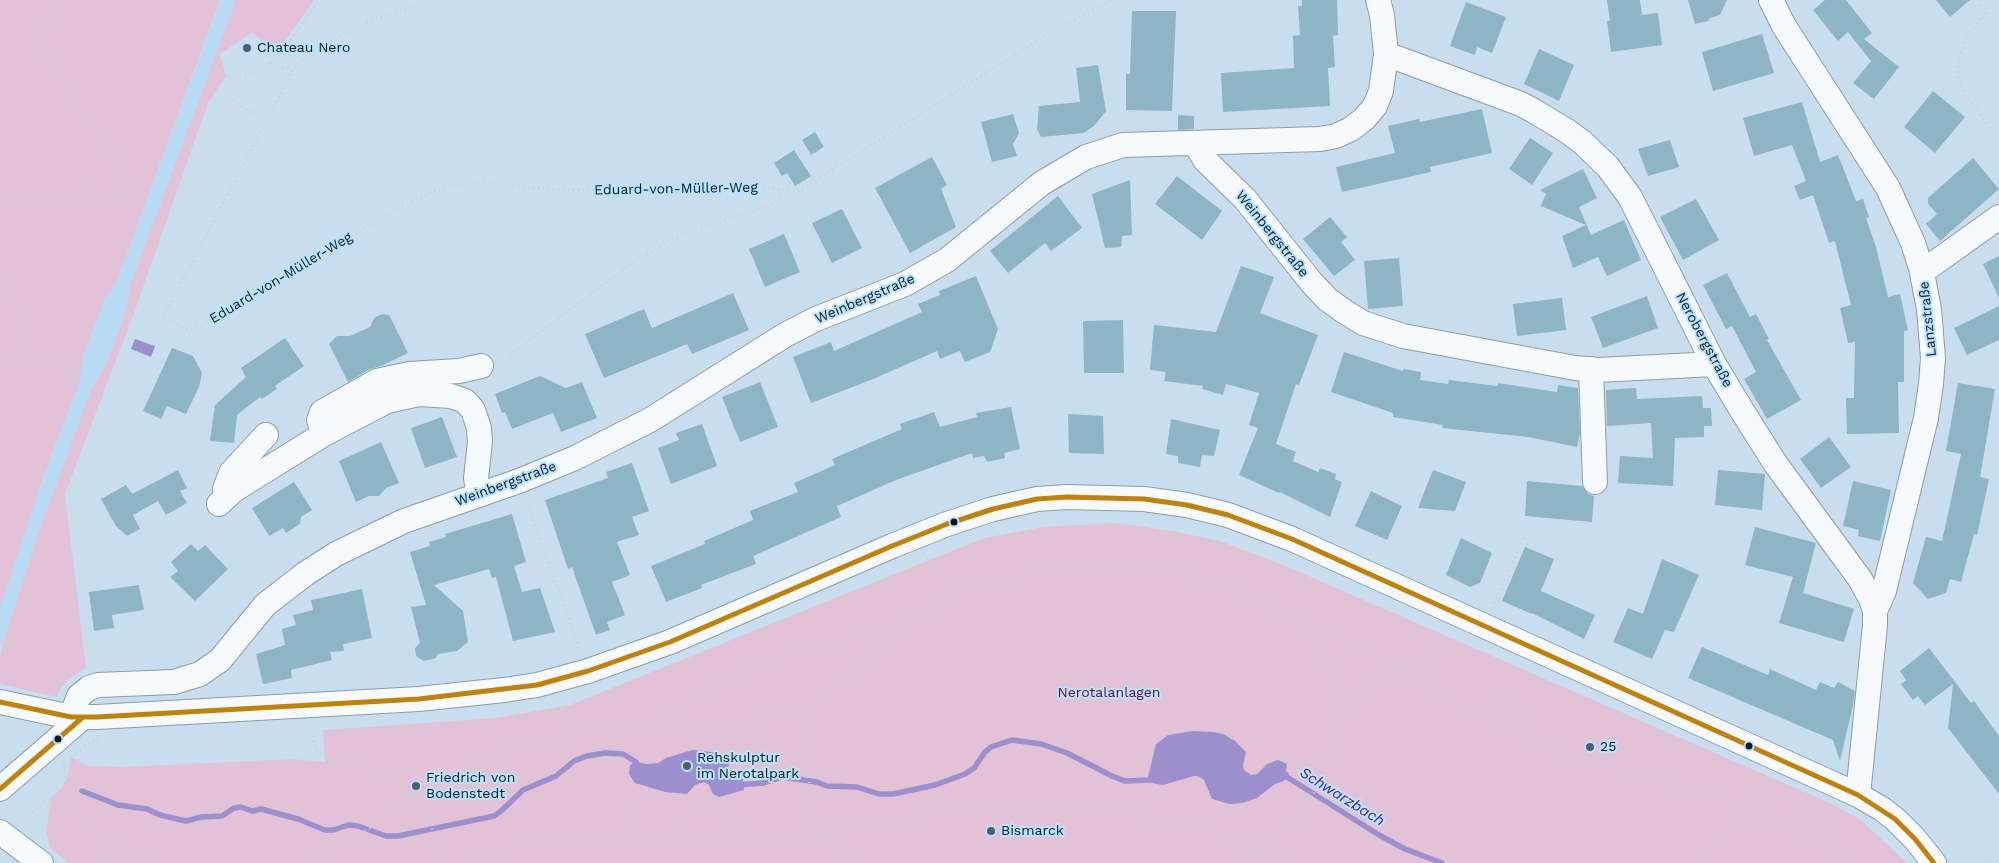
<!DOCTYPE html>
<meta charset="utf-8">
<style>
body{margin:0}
canvas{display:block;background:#c8deee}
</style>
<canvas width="1999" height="863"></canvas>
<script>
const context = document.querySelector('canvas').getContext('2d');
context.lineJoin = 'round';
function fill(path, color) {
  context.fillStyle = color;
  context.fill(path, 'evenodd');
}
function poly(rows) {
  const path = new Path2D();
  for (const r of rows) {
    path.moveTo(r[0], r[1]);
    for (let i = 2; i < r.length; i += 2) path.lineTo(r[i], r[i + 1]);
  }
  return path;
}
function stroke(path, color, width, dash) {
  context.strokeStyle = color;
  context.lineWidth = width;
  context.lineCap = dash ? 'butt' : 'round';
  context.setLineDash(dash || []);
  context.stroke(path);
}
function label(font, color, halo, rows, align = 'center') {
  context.font = font + ' "Work Sans",sans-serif';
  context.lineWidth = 4;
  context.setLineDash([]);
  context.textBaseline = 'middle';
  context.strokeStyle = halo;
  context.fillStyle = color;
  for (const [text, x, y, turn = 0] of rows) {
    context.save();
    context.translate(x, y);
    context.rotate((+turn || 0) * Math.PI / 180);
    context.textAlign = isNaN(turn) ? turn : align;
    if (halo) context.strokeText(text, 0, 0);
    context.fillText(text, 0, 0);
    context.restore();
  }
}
const built = poly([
 [221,0,236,0,130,286,127,309,106,365,93,385,39,531,3,644,0,643,0,607,26,526,80,380,83,356,104,300,117,281]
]);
const green = poly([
 [0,0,220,0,117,281,104,300,83,356,80,380,43,478,0,607],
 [236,0,314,0,275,55,253,32,220,54,226,76,208,103,134,313,65,494,86,668,69,679,60,688,57,697,0,684,0,660,3,644,39,531,93,385,106,365,127,309,130,286],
 [1116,523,1173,531,1220,541,1288,567,1830,803,1861,820,1907,863,69,863,51,849,46,833,51,798,62,788,67,778,71,757,89,766,122,767,293,759,325,762,323,730,495,718,570,705,984,538,1043,527]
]);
const water = poly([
 [135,339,155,346,151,357,131,349],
 [1193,731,1214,732,1223,734,1235,741,1246,752,1243,765,1244,770,1251,775,1257,774,1267,764,1278,760,1287,764,1286,771,1289,773,1284,781,1275,784,1257,798,1242,803,1230,804,1212,799,1204,780,1198,776,1194,776,1163,785,1151,783,1148,777,1156,744,1168,735],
 [692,750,720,753,729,764,728,767,724,770,726,775,734,780,743,779,744,790,719,797,713,794,709,785,704,782,695,785,687,794,665,792,635,783,629,774,630,765,636,762,647,764,658,763,666,758]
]);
const stream = poly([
 [1281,776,1287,777,1379,835,1405,849,1442,863],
 [738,785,764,783,782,777,817,782,827,786,857,787,879,794,893,794,935,785,965,774,974,768,985,752,991,747,1012,740,1041,744,1067,753,1112,776,1125,781,1149,780,1154,776],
 [82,791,118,805,147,809,160,815,186,821,201,817,222,816,234,808,241,807,252,811,261,809,298,819,325,830,334,830,348,825,358,826,386,836,398,836,494,816,500,812,523,790,556,776,574,761,587,756,605,753,623,754,636,762,639,769]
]);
const building = poly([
 [1302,0,1337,0,1338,35,1333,36,1335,67,1328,68,1330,106,1223,112,1221,73,1294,68,1293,36,1300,35,1298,6,1302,6],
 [1607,0,1640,0,1642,15,1658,13,1662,45,1611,52,1607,21,1610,21],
 [1688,0,1727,0,1720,15,1710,18,1708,21,1695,24],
 [1825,0,1846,0,1872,33,1864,39,1899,67,1874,99,1853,83,1871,61,1848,32,1838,41,1813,10],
 [1936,0,1970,0,1950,17],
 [1466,2,1506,17,1492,53,1477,47,1475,55,1450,46],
 [1132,11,1176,11,1172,111,1126,110,1126,74,1130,74],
 [1762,34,1774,73,1713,91,1702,52],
 [1539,49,1574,65,1559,101,1524,84],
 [1098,65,1106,111,1095,125,1084,133,1041,137,1037,129,1039,106,1080,102,1076,68],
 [1933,91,1965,117,1935,153,1904,127],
 [1802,102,1820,162,1838,155,1856,201,1863,199,1869,217,1866,218,1876,247,1888,297,1900,294,1908,330,1904,331,1904,382,1898,382,1899,433,1847,434,1846,398,1854,398,1855,342,1848,343,1840,308,1851,305,1835,241,1829,243,1813,195,1800,200,1794,186,1806,181,1792,145,1754,156,1743,118],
 [1482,109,1492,153,1430,167,1431,172,1342,192,1336,167,1395,153,1388,126,1419,119,1420,122],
 [1013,114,1019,133,1013,144,1017,156,992,162,981,122],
 [1178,115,1194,116,1194,129,1178,130],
 [815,132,824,147,811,155,802,140],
 [1530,138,1553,153,1532,185,1509,169],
 [1670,140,1679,167,1648,176,1638,149],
 [794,150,811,176,795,186,787,173,782,176,774,163],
 [932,157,947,185,941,189,956,227,910,253,875,188],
 [1973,158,1999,189,1940,241,1926,224,1937,214,1928,204,1928,198],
 [1583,169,1597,198,1579,207,1591,235,1624,220,1641,260,1607,276,1598,257,1573,268,1562,236,1586,225,1541,206,1546,194,1540,190],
 [1177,176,1222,211,1202,240,1155,204],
 [1130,180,1132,235,1122,236,1121,247,1105,248,1092,194],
 [1058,196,1082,228,1051,251,1045,243,1008,273,990,251],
 [1696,199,1719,240,1683,260,1660,217],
 [842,209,862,248,832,263,812,223],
 [1330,217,1347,237,1341,242,1355,260,1334,276,1303,239],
 [784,234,800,272,765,287,749,249],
 [1999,256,1999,298,1983,264],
 [1399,258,1403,306,1368,309,1364,261],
 [1241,266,1274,277,1260,313,1318,335,1299,385,1296,384,1276,444,1296,452,1293,461,1318,472,1320,468,1336,474,1335,479,1342,482,1330,517,1280,492,1279,493,1239,475,1258,428,1249,425,1259,393,1226,384,1223,395,1202,389,1203,386,1164,381,1166,372,1150,370,1154,325,1216,332],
 [1727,273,1750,317,1756,314,1769,339,1767,340,1801,400,1767,419,1744,379,1756,372,1732,326,1726,329,1703,285],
 [976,276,998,329,990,352,965,362,960,351,940,359,937,351,871,380,811,403,793,357,831,342,834,351,922,312,918,304,940,295,939,291],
 [733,293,749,330,692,354,687,344,604,378,585,334,644,309,652,328],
 [1647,296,1658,328,1603,348,1591,317],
 [1562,298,1566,330,1517,336,1513,304],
 [1999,306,1999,340,1967,355,1954,328],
 [382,314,389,315,408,353,381,366,370,369,348,382,329,344,337,336,350,336,370,327,374,318],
 [1123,320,1124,373,1084,373,1083,321],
 [285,338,304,366,275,386,277,389,262,399,260,397,237,415,234,443,210,441,215,405,246,377,241,368],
 [172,348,193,356,202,373,199,387,186,414,167,406,161,419,143,411],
 [1344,352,1403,371,1403,369,1421,372,1420,380,1448,384,1449,380,1498,386,1498,383,1557,392,1558,385,1578,388,1580,433,1577,447,1528,437,1442,428,1443,425,1393,417,1393,413,1331,392],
 [540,376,566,388,582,382,597,418,561,432,553,413,512,429,505,412,502,413,495,394],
 [760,382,778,427,740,442,722,397],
 [1958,383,1995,389,1980,477,1989,479,1977,535,1974,534,1961,582,1950,579,1946,593,1928,599,1913,583,1926,537,1942,541,1961,454,1946,451],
 [1636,388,1637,399,1702,396,1703,408,1711,408,1712,426,1704,426,1704,437,1675,438,1673,486,1618,483,1620,456,1653,458,1651,423,1607,426,1606,390],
 [1011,407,1020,449,1004,453,1005,458,987,462,984,456,973,458,972,453,896,480,837,506,841,517,753,556,756,564,701,585,702,588,666,602,651,566,705,544,704,541,753,520,750,511,798,492,794,483,835,465,832,459,902,429,900,424,934,412,940,427,977,417,976,413],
 [1068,414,1103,416,1104,454,1069,453],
 [442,417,457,457,425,468,411,428],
 [1171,419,1220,430,1214,456,1202,455,1200,467,1178,463,1178,456,1166,454],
 [702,424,717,466,671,484,658,448,679,440,676,433],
 [1829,437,1851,467,1821,488,1800,459],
 [381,442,399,483,386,488,379,496,369,496,356,502,339,461],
 [632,463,649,511,632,517,639,535,617,542,630,575,612,582,625,615,607,622,610,630,596,635,572,567,568,569,545,500,608,478,606,472],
 [178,470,187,488,180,491,187,503,166,515,158,501,133,515,140,529,127,536,116,526,101,499,126,485,132,494],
 [1433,470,1466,482,1455,511,1418,508],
 [1718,470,1765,474,1762,510,1715,505],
 [1527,481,1582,486,1588,494,1594,496,1592,522,1525,516],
 [1853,481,1891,490,1880,541,1858,536,1859,530,1843,526],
 [294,482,312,510,301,517,300,524,286,533,283,528,269,536,252,508],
 [1371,491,1402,506,1387,540,1355,526],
 [512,514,526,562,514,566,522,592,540,588,555,632,513,641,496,577,492,578,489,569,434,585,463,611,468,642,457,651,438,654,436,658,424,661,416,656,415,648,420,643,411,607,426,605,410,552,430,546,429,542,446,537,445,534],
 [1755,527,1816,543,1803,593,1854,609,1844,642,1779,623,1793,577,1745,565],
 [1461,538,1492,553,1480,583,1470,587,1446,575],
 [191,544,198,551,205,545,228,569,195,601,170,577,178,571,171,562],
 [1525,547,1554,559,1541,591,1595,615,1584,639,1532,613,1532,614,1502,601],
 [1662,559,1699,575,1674,632,1665,630,1652,659,1613,642,1628,608,1643,614],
 [139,585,144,610,112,615,114,628,94,631,89,592],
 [362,589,372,638,343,644,344,651,330,652,332,660,291,670,292,678,263,684,256,654,285,645,282,629,296,625,293,615,313,610,311,600],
 [1702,647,1768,675,1770,669,1816,690,1820,682,1834,688,1838,682,1855,691,1853,705,1840,761,1833,740,1688,678],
 [1929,648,1971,703,1974,701,1999,736,1999,794,1948,728,1953,684,1925,705,1918,696,1913,700,1901,684,1906,680,1900,671]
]);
const path = poly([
 [434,0,370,21,313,50,295,66,163,317,185,329,201,326,406,204,438,190,462,184,492,183,557,190,727,187,800,190],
 [1979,0,1986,14,1982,19,1980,18,1973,31,1970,31,1965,41,1964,47,1959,58,1958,77,1965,96,1973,103,1999,143],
 [270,63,272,67,288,68,292,71],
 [240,78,273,62,319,0],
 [226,93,243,108,267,118],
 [122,196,140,217],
 [0,198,84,192,122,196,129,182,119,159,106,145,46,57,48,18,60,0],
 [0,272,19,309,24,329,28,356,8,367,0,365],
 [510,355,632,263,675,237,763,208,800,190,1051,32,1113,0],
 [28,356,81,370],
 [526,501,581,652],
 [923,554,960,594],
 [1493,608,1527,530],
 [1401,671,1482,717,1546,747,1595,763,1712,795,1759,814],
 [1402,671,1462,638],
 [812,707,809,790,812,810,816,820,824,833,852,863],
 [1482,717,1487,708,1494,703,1502,700,1513,702,1520,710,1522,717,1520,736],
 [646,731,666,716,711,689,775,658,816,644,892,633],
 [313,736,315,747,320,753,330,758,372,770,403,787,416,798,475,764,527,744,548,738,608,731,646,731,702,728,767,719,812,707,830,694,892,633,914,619,960,594,997,581,1060,567,1107,566,1165,571,1186,575,1246,595,1308,623],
 [63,761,66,791,78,816,84,823,116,848,157,863],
 [66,778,73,772,74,754,98,738],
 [1768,797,1774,803,1787,795,1815,807,1814,824,1823,831],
 [1746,808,1760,774],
 [1769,818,1774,803],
 [21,822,45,801,66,791],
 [1821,840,1829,804],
 [622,847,629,821,649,788],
 [668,847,683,817,698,809,707,808,718,809,729,815,738,831,741,843],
 [95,863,120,859,144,860],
 [303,863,342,846,416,798,428,818,446,863],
 [462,863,497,850,523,845,706,846,824,833,942,811,982,806,1031,804,1111,810,1147,817,1209,831,1256,848,1287,863],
 [1231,863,1273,838,1299,816,1323,778,1336,737,1338,714,1357,697,1376,684,1401,671,1347,640,1308,623,1323,649,1331,671,1337,700,1338,714],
 [1696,863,1722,836,1759,814,1821,840,1840,851,1855,863],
 [1990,863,1991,856,1999,847]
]);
const minor = poly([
 [1771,0,1784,26,1888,188,1913,243,1921,268,1929,309,1933,358,1931,384,1926,418,1884,591,1875,611],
 [1386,54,1521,104,1534,111,1567,131,1582,142,1608,167,1630,197,1714,364,1741,409,1775,463,1860,579,1871,599,1875,611,1875,625,1858,795],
 [1195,143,1205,160,1245,199,1312,283,1327,299,1345,312,1363,323,1403,336,1575,368,1598,370,1714,364],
 [1922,272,1999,217],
 [1591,369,1595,482],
 [324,434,319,420,322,412,377,381,409,374,459,371,481,366],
 [228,495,225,489,231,473,266,435],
 [219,504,234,490,324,434,387,401,419,394,451,396,465,401,473,410,479,428,480,442,476,478,479,495],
 [0,702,71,717,97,717,419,699,504,690,537,685,588,671,670,642,892,546,947,524,993,509,1037,499,1067,497,1144,499,1187,505,1228,515,1292,539,1858,795,1882,809,1895,819,1915,839,1934,863],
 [71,717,79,696,89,688,98,685,174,682,200,674,220,660,265,605,305,574,336,554,404,521,519,481,575,458,650,420,785,335,816,319,905,284,947,260,1042,183,1086,157,1123,145,1320,139,1336,136,1351,129,1364,119,1375,106,1381,91,1386,54,1382,15,1378,0],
 [0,789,82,718],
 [0,832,41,863]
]);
const bus1 = poly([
 [0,702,71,717,97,717,419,699,537,685,588,671,670,642,892,546,947,524,993,509,1037,499,1067,497,1144,499,1187,505,1228,515,1292,539,1858,795,1895,819,1915,839,1934,863],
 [0,789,82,718]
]);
const markers = [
 [247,48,5,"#4b5f6d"],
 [954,522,4.5,"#071b27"],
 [58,739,4.5,"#071b27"],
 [1749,746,4.5,"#071b27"],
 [1590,747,5,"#4b5f6d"],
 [687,766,5,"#4b5f6d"],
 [416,786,5,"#4b5f6d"],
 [991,831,5,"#4b5f6d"]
];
const poiNames = [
 ["Chateau Nero",257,48],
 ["25",1600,747],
 ["Rehskulptur",697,758],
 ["im Nerotalpark",697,774],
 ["Friedrich von",426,778],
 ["Bodenstedt",426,794],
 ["Bismarck",1001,831]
];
const streetNames = [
 ["Eduard-von-Müller-Weg",676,189,-1],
 ["Weinbergstraße",1272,234,51],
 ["Eduard-von-Müller-Weg",281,278,-31],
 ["Weinbergstraße",865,299,-23],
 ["Lanzstraße",1928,319,-96],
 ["Nerobergstraße",1704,340,62],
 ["Weinbergstraße",506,484,-20]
];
const parkNames = [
 ["Nerotalanlagen",1109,693]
];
const waterNames = [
 ["Schwarzbach",1342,797,32]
];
fill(built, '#b7dbf2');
fill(green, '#e2c2d7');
fill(water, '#9b8fce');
stroke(stream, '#9b8fce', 5.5);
fill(building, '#8eb5c3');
stroke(minor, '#899da9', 26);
stroke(path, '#cad0d4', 3, [1, 4]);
stroke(minor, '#f7fafc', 24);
stroke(bus1, '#c1820a', 5);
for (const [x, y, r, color] of markers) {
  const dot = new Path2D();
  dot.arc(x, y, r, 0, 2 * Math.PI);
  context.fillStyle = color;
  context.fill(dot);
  stroke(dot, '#b9e2fd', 2);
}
label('14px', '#071b27', '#b9e2fd', poiNames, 'left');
label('14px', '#071b27', '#b9e2fd', streetNames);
label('14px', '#630b36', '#b9e2fd', parkNames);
label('italic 15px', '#4c2386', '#b9e2fd', waterNames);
</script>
